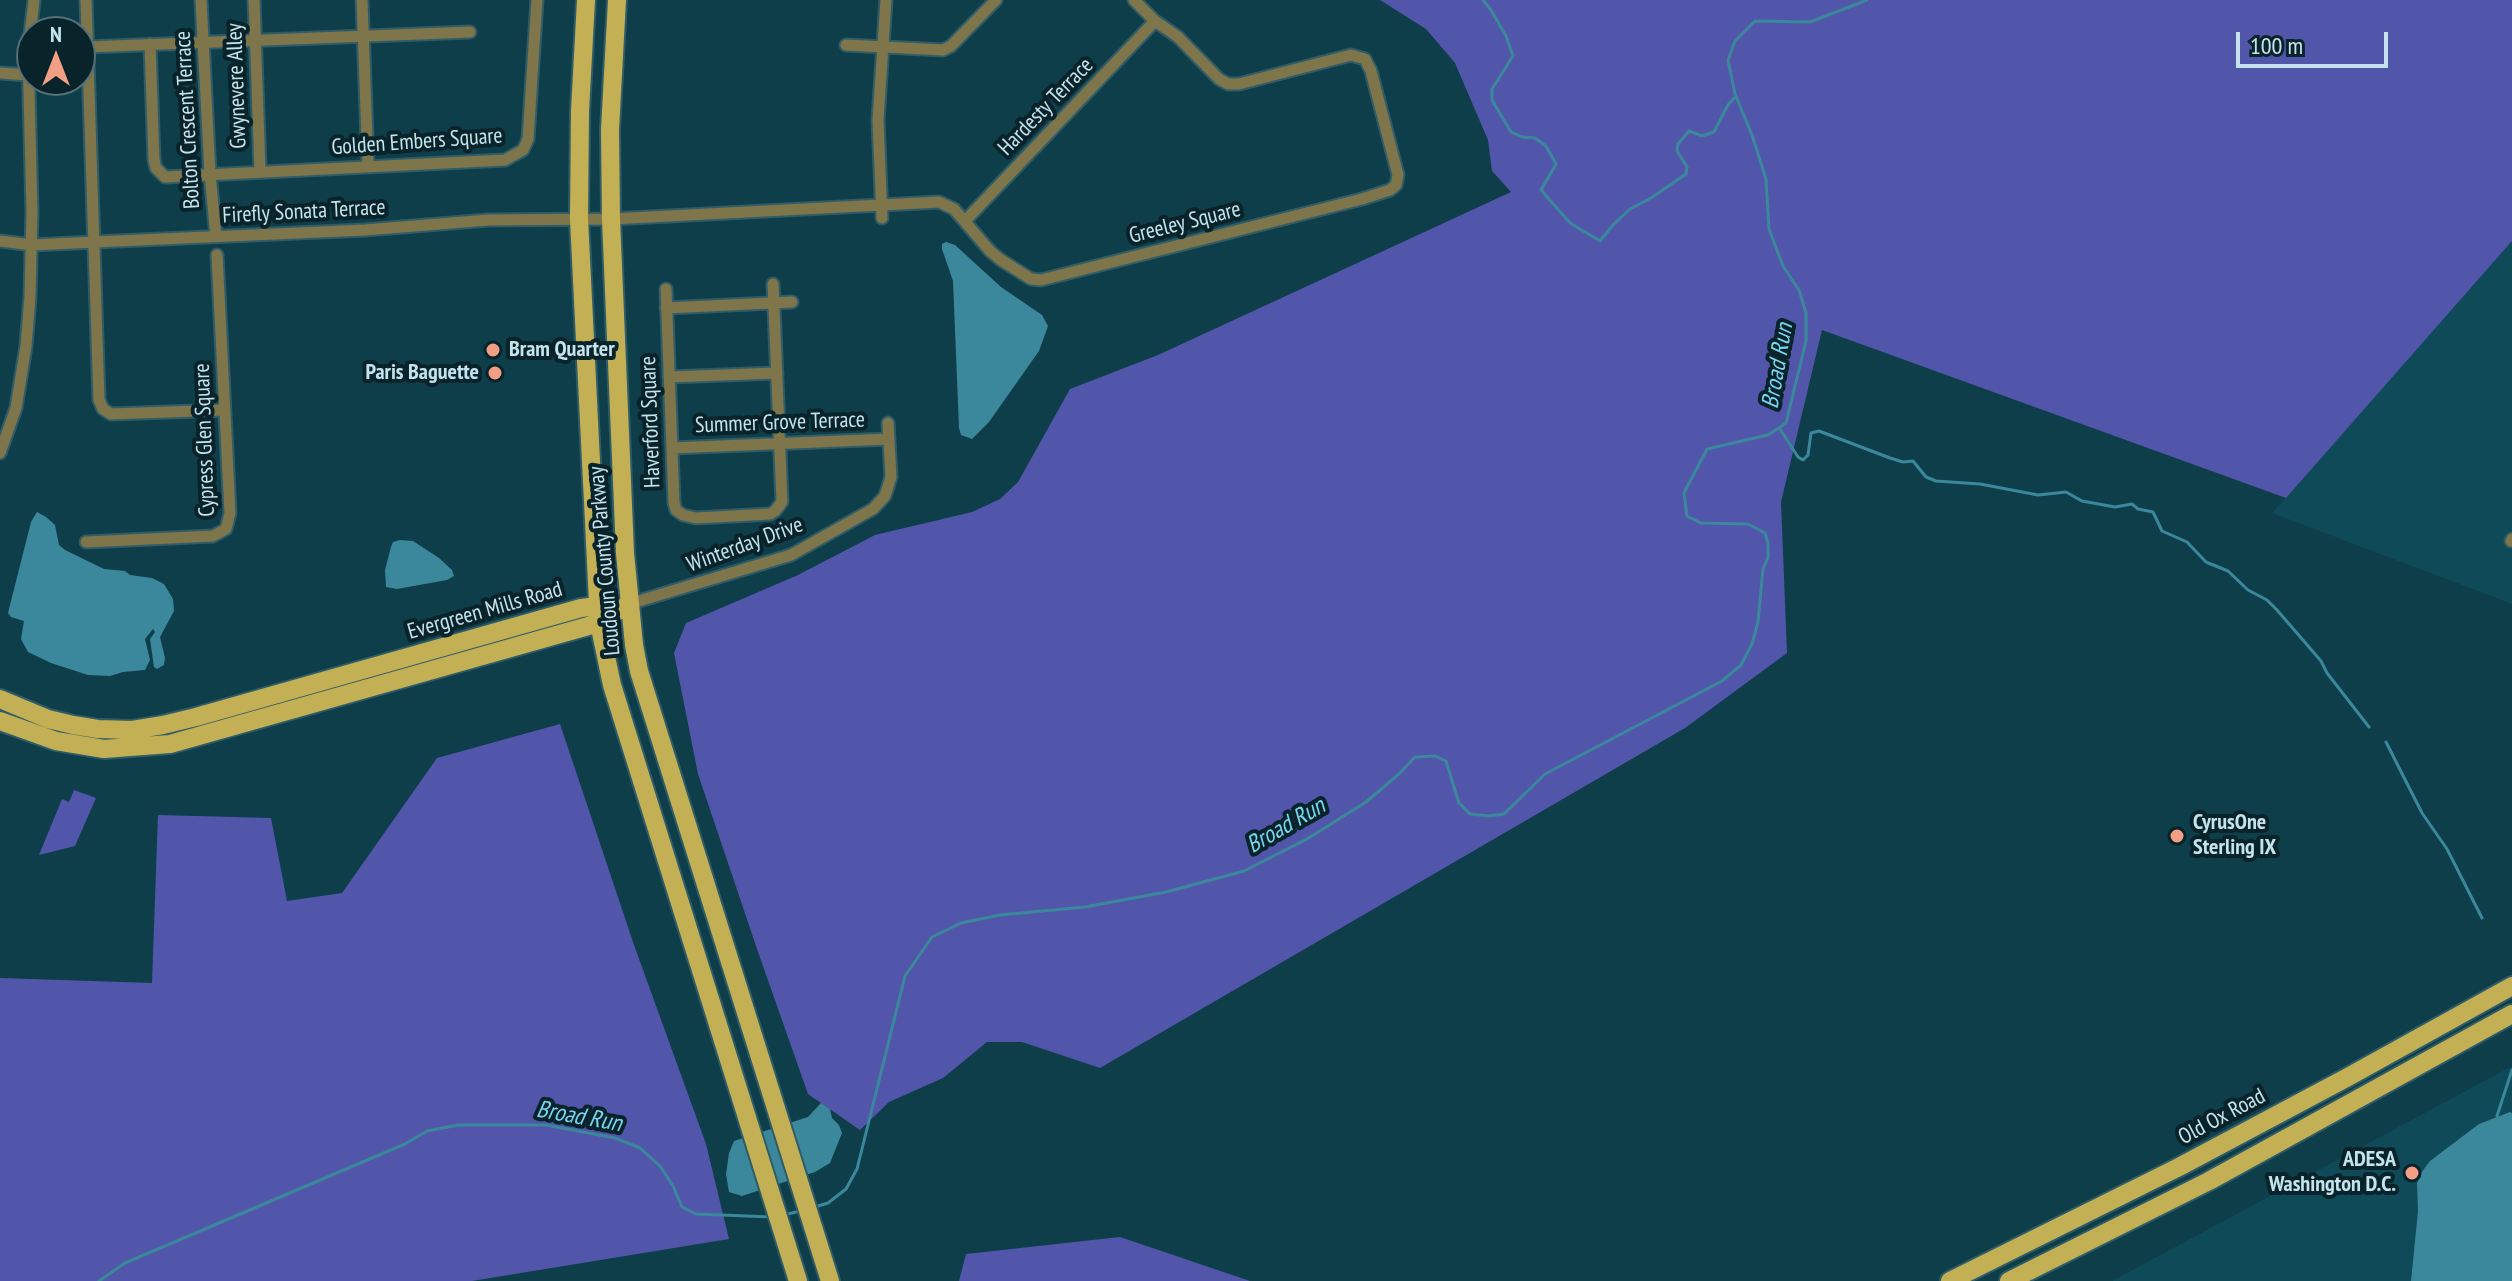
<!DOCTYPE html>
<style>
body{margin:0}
#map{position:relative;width:2512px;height:1281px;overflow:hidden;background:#0e3e4a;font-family:"PT Sans Narrow",sans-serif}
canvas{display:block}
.north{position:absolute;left:16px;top:16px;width:80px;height:80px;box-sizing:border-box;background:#09232a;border:2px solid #547078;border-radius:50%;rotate:0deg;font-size:22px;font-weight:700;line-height:32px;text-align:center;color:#c5e3ec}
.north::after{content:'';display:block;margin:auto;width:28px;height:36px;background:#f39f85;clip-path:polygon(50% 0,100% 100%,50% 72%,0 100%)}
.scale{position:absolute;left:2236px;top:32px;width:152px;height:36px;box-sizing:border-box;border:4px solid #c5e3ec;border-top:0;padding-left:10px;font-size:24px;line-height:28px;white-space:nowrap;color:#c5e3ec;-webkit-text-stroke:6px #09232a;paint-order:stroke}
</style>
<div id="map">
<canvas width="2512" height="1281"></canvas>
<div class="north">N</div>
<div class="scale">100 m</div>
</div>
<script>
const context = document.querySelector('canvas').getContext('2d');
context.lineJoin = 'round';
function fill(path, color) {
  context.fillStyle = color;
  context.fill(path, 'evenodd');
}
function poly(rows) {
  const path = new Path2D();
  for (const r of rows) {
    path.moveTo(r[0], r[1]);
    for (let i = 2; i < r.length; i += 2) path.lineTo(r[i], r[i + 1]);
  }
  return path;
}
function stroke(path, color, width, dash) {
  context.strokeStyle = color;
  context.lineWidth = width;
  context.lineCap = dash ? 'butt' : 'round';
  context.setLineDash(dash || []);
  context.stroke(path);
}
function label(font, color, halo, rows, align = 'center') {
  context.font = font + ' "PT Sans Narrow",sans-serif';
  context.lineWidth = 8;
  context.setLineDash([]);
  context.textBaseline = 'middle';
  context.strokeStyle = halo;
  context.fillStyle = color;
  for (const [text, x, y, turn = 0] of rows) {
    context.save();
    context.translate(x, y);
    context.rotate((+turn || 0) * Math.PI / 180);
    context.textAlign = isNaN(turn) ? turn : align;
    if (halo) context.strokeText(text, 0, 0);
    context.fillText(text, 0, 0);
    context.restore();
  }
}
const built = poly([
 [2512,241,2512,604,2272,513],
 [2512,1066,2512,1281,2112,1281]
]);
const green = poly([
 [1380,0,2512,0,2512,241,2286,498,1822,330,1781,502,1787,653,1685,728,1100,1068,1022,1042,987,1042,943,1078,889,1102,860,1130,808,1094,757,949,698,774,674,653,686,623,798,575,875,535,972,512,1000,499,1018,482,1070,389,1158,355,1511,192,1492,171,1488,140,1455,63,1426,29],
 [560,724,634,945,706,1144,729,1239,472,1281,0,1281,0,978,152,983,158,815,271,818,287,901,342,893,437,758],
 [74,790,96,798,75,846,39,855,62,799,69,802],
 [1120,1237,1250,1281,959,1281,966,1254]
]);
const water = poly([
 [946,242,955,245,1001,287,1042,315,1048,326,1039,351,989,422,972,439,961,435,959,428,953,281,942,249,942,244],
 [37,512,46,517,55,525,59,545,65,550,104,569,125,571,130,575,152,578,164,584,173,599,174,611,160,637,165,658,164,665,157,669,154,667,150,639,155,632,153,629,145,639,150,660,145,670,123,672,110,676,88,675,51,663,28,652,21,639,24,621,11,617,8,613,31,522],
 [400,540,413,541,439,558,452,570,454,576,447,580,397,589,386,587,385,570,391,547,393,542],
 [821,1103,830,1109,832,1118,839,1125,842,1133,830,1163,815,1172,742,1196,729,1192,726,1174,729,1153,734,1141,808,1117],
 [2510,1112,2512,1113,2512,1281,2411,1281,2418,1211,2417,1183,2421,1173,2430,1161,2479,1124]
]);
const stream = poly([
 [1483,0,1491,10,1506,36,1513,56,1492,89,1492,100,1511,132,1522,137,1535,138,1546,146,1556,164,1541,190,1570,223,1600,241,1613,225,1630,209,1651,198,1686,174,1687,167,1677,151,1678,144,1689,131,1702,136,1714,132,1728,105,1736,96],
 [1780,429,1798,457,1803,460,1808,455,1811,433,1819,431,1890,458,1903,462,1913,461,1926,477,1936,481,1980,484,2038,495,2066,492,2082,501,2115,507,2132,504,2138,509,2153,512,2162,531,2187,542,2206,562,2228,571,2248,590,2267,600,2277,610,2321,661,2327,673,2369,727],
 [2386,742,2422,813,2447,849,2482,918],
 [2497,1116,2512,1070],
 [815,1207,828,1203,846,1189,857,1169,905,976,932,937,961,923,1000,915,1085,907,1166,892,1244,871,1307,839,1366,802,1399,774,1415,757,1435,756,1446,761,1459,803,1470,814,1489,816,1504,814,1545,774,1722,681,1741,665,1752,644,1758,622,1763,569,1768,558,1768,543,1765,533,1748,524,1701,523,1687,516,1684,493,1707,449,1768,435,1786,423,1806,341,1806,313,1799,290,1783,266,1769,229,1766,179,1752,135,1735,94,1728,60,1735,41,1755,21,1810,22,1867,0],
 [784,1215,800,1211],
 [99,1281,125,1263,405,1144,427,1131,458,1125,546,1125,615,1138,640,1148,660,1166,673,1186,682,1207,696,1214,772,1217]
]);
const street = poly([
 [86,0,99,400,103,409,111,414,225,410],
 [201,0,210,174,216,237],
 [254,0,260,171],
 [362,0,368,166],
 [150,44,154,160,156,168,165,177,505,160,523,150,528,139,537,0],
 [846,45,943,50,951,46,996,0],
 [87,47,470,32],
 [0,73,28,75],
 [882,218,878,120,886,0],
 [965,221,1155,21],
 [0,241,32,245,94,242,365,230,488,220,611,219,939,202,954,209,990,251,1001,260,1031,279,1041,280,1362,199,1390,190,1396,185,1398,175,1371,71,1365,59,1351,55,1239,84,1228,84,1219,79,1178,37,1155,21,1134,0],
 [666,289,674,503,676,510,683,515,696,518,770,514,775,511,782,502,773,284],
 [666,308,792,302],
 [669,377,777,373],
 [672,448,889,439],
 [0,453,16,408,26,346,30,297,32,211,28,52,34,0],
 [2511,541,2512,539],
 [86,542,213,536,226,529,230,513,217,255],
 [629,604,791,555,873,509,885,496,891,477,888,423]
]);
const primary = poly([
 [586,0,580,111,579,219,599,623,612,685,798,1281],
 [617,0,610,130,611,219,625,553,634,645,639,671,830,1281],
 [0,699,48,719,73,725,98,729,132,730,163,725,196,717,581,608,606,605],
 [0,721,56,741,104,749,170,744,599,623,629,604],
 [1950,1281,2179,1167,2348,1077,2512,986],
 [2009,1281,2209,1181,2512,1014]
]);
const markers = [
 [493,350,8,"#f39f85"],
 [495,373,8,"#f39f85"],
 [2177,836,8,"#f39f85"],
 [2412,1173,8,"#f39f85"]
];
const streetNames = [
 ["Gwynevere Alley",237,86,-92],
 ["Hardesty Terrace",1046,107,-46],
 ["Bolton Crescent Terrace",188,120,-93],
 ["Golden Embers Square",417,142,-4],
 ["Firefly Sonata Terrace",304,212,-3],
 ["Greeley Square",1185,223,-14],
 ["Haverford Square",651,422,-92],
 ["Summer Grove Terrace",780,423,-2],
 ["Cypress Glen Square",205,440,-92],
 ["Winterday Drive",745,545,-20],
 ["Loudoun County Parkway",605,561,-95],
 ["Evergreen Mills Road",485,611,-16],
 ["Old Ox Road",2222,1117,-28]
];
const poiNames = [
 ["Bram Quarter",509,350],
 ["Paris Baguette",479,373,"right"],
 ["CyrusOne",2193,823],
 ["Sterling IX",2193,848],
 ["ADESA",2396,1160,"right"],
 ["Washington D.C.",2396,1185,"right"]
];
const waterNames = [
 ["Broad Run",1778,366,-80],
 ["Broad Run",1286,826,-30],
 ["Broad Run",579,1117,10]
];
fill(built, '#0e4a58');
fill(green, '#5156aa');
fill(water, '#3b889c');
stroke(stream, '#3b889c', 3);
stroke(street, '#2f5c67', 15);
stroke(primary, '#2f5c67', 22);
stroke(street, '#7e754b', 11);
stroke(primary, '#c3b055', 18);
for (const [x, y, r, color] of markers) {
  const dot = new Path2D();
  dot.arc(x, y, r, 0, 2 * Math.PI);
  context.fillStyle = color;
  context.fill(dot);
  stroke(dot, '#09232a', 3);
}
label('22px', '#c5e3ec', '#09232a', streetNames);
label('bold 22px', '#c5e3ec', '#09232a', poiNames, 'left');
label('italic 24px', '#76d7f2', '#09232a', waterNames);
</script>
